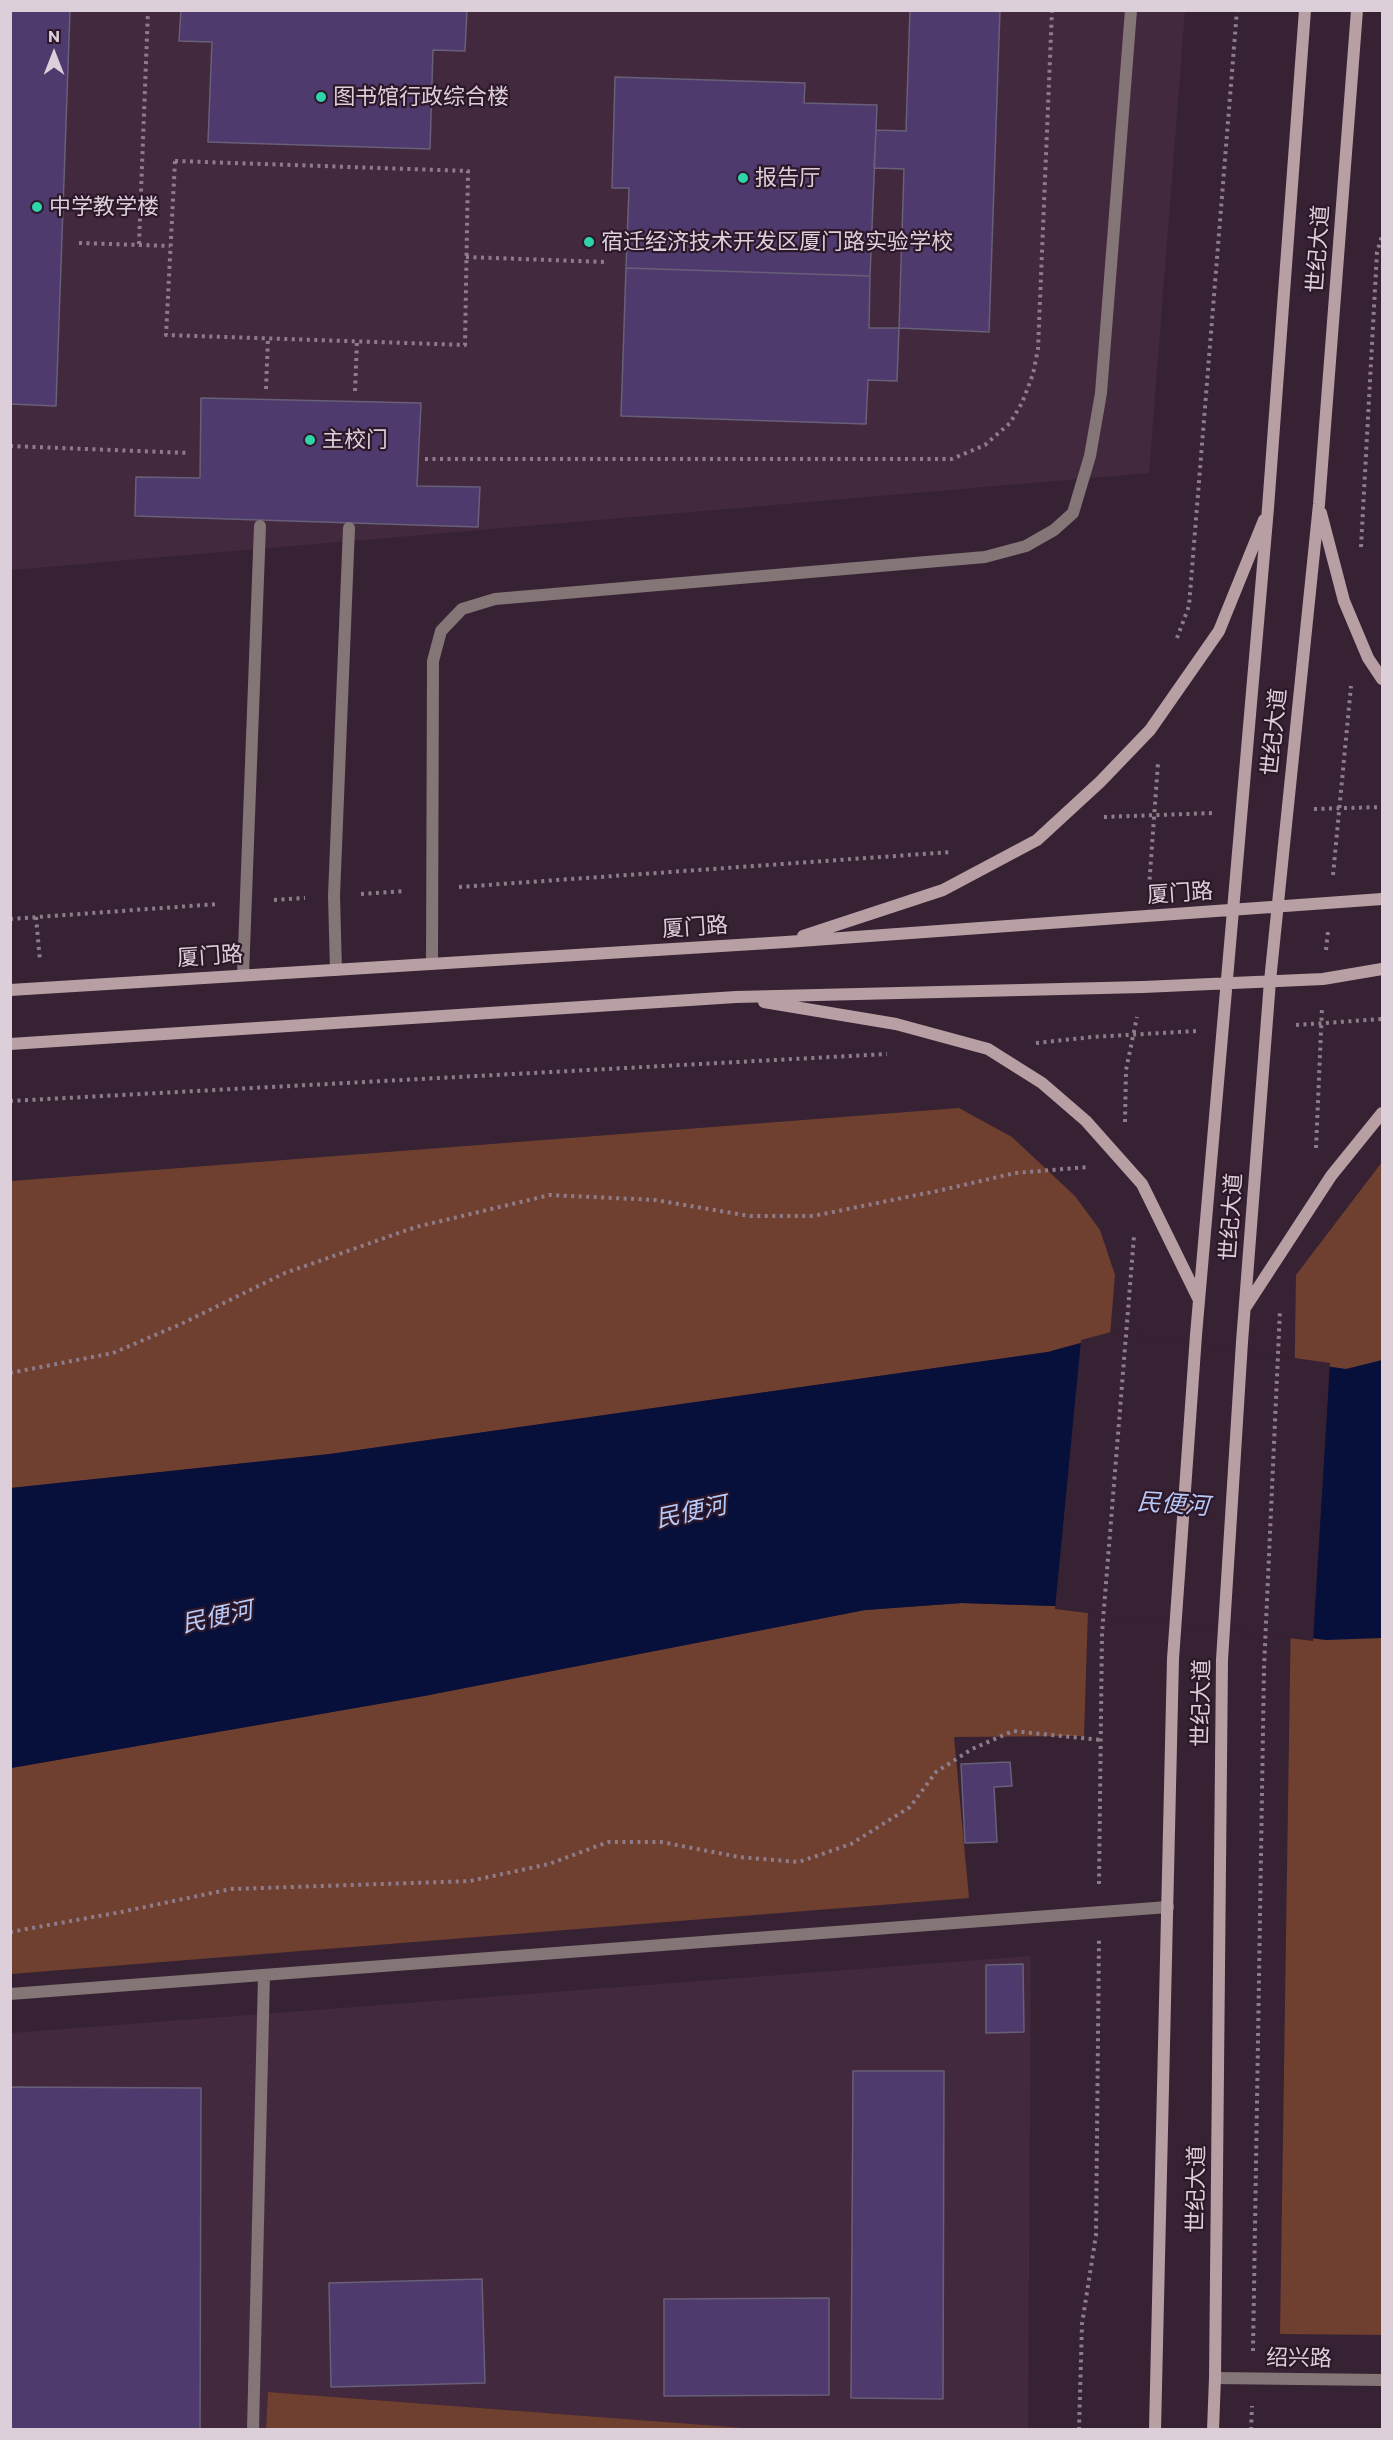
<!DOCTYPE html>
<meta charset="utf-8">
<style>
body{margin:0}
#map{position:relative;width:1393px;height:2440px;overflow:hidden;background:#372233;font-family:Commissioner,sans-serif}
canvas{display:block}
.frame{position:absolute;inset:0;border:12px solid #ddcfda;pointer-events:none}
.north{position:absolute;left:24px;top:24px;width:60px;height:60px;-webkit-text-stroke:4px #2d1829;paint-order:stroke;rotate:0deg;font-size:16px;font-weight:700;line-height:24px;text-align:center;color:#ddcfda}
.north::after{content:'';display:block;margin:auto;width:21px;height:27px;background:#ddcfda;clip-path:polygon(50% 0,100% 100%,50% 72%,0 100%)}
</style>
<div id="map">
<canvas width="1393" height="2440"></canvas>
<div class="frame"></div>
<div class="north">N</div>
</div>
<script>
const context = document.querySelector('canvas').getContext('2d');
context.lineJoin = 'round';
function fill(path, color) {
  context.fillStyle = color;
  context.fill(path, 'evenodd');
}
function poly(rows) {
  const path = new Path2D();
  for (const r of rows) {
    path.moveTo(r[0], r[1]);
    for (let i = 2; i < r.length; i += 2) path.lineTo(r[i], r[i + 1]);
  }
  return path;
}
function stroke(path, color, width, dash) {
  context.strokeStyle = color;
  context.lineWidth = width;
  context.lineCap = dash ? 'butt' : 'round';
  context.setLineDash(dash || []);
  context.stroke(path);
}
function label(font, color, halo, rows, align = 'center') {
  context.font = font + ' Commissioner,"Noto Sans SC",sans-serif';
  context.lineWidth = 4.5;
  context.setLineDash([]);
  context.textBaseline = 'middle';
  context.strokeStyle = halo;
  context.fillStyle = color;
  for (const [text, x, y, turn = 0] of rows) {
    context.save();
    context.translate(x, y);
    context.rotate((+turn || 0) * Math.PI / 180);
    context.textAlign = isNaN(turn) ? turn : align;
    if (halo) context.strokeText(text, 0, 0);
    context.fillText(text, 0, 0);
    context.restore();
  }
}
const built = poly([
 [11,11,1185,11,1149,473,11,570],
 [1031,1956,1028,2429,758,2429,268,2392,266,2429,11,2430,11,2033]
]);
const green = poly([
 [959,1108,1012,1137,1075,1196,1100,1230,1115,1275,1110,1335,1048,1352,330,1454,11,1488,11,1181],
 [1382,1162,1382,2335,1280,2334,1296,1275],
 [962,1603,1054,1606,1088,1610,1084,1736,954,1737,969,1898,11,1974,11,1768,424,1696,865,1610],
 [268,2392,758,2429,266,2429]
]);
const water = poly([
 [1110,1335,1346,1369,1382,1360,1382,1638,1326,1640,1054,1606,962,1603,865,1610,424,1696,11,1768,11,1488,330,1454,1048,1352]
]);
const pier = poly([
 [1111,1332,1330,1363,1313,1641,1055,1609,1081,1340]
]);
const building = poly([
 [10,10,70,10,56,406,10,404,10,10],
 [181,10,467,10,465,51,433,50,430,149,208,142,212,42,179,41,181,10],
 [910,10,1000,10,989,332,899,328,904,169,874,168,876,130,906,131,910,10],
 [615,77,805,83,804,103,877,105,870,276,626,268,629,188,612,188,615,77],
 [626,268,870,276,869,328,899,328,897,381,868,380,866,424,621,416,626,268],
 [201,398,421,403,417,486,480,487,478,527,135,516,136,477,200,478,201,398],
 [1010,1762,1012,1786,994,1787,997,1842,965,1843,961,1764,1010,1762],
 [1023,1964,1024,2032,986,2033,986,1965,1023,1964],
 [853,2071,944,2071,943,2399,851,2398,853,2071],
 [10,2087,201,2088,200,2430,10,2430,10,2087],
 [482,2279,485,2383,331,2387,329,2283,482,2279],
 [829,2298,829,2395,664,2396,664,2299,829,2298]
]);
const path = poly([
 [175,161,468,171,465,345,166,335,175,161],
 [79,243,170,246],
 [139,244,148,10],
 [466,257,605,262],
 [266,389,268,338],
 [355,391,357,341],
 [10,446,189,453],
 [425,459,952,459,985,445,1010,423,1022,403,1033,374,1038,349,1052,10],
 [1361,547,1377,252,1382,236],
 [1177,638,1189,606,1237,10],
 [1314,809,1382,807],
 [1104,817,1214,813],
 [1333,875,1351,686],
 [459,887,951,852],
 [1149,887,1158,763],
 [361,894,404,891],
 [274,900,305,898],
 [36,917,40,961],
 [10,919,218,904],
 [1326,950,1328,931],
 [1296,1025,1382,1019],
 [1036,1043,1092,1037,1196,1031],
 [10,1101,887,1054],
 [1125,1122,1126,1070,1137,1017],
 [1316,1148,1322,1008],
 [10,1373,113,1353,181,1324,285,1273,416,1227,550,1195,655,1200,750,1216,813,1216,942,1190,1015,1173,1088,1167],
 [1099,1884,1102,1633,1134,1236],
 [10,1932,121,1912,231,1889,470,1881,549,1864,608,1842,661,1842,739,1857,799,1862,851,1844,910,1807,936,1772,972,1749,1013,1731,1101,1740],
 [1253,2351,1264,1668,1280,1309],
 [1079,2430,1082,2324,1096,2235,1099,1939],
 [1251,2430,1252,2406]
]);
const lane = poly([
 [432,964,433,661,441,631,462,609,495,599,985,557,1026,546,1054,530,1073,513,1090,456,1101,393,1131,10],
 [336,970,334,896,349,528],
 [243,975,260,526],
 [10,1994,1168,1907],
 [253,2430,264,1975]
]);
const street = poly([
 [1215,2378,1382,2380]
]);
const secondary = poly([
 [1321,513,1344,601,1368,658,1382,679],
 [803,936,943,890,1037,840,1100,782,1150,730,1219,631,1264,520],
 [10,990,786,942,1382,899],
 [764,1002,896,1024,988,1049,1042,1083,1086,1121,1142,1184,1199,1300],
 [10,1044,736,997,1143,987,1323,979,1382,969],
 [1245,1308,1331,1176,1382,1113],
 [1155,2430,1173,1659,1196,1335,1268,508,1305,10],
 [1213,2430,1215,2378,1222,1660,1242,1342,1270,981,1319,504,1357,10]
]);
const markers = [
 [321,97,6,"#2fd4aa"],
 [743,178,6,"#2fd4aa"],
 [37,207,6,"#2fd4aa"],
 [589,242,6,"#2fd4aa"],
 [310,440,6,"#2fd4aa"]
];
const poiNames = [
 ["图书馆行政综合楼",333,97],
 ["报告厅",755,178],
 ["中学教学楼",49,207],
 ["宿迁经济技术开发区厦门路实验学校",601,242],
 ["主校门",322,440]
];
const streetNames = [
 ["世纪大道",1318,249,-86],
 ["世纪大道",1274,732,-84],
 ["厦门路",1180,893,-4],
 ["厦门路",695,927,-4],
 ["厦门路",210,956,-4],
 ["世纪大道",1231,1217,-86],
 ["世纪大道",1201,1703,-89],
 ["世纪大道",1196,2189,-89],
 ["绍兴路",1299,2358,1]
];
const waterNames = [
 ["民便河",1173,1504,4],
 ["民便河",691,1512,-12],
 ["民便河",217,1617,-12]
];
fill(built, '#43293e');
fill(green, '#6f3f2f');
fill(water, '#070f3b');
fill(pier, '#372233');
fill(building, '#4e3a6c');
stroke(building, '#685f79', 1.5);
stroke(path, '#8e7c8a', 4, [3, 4.5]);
stroke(lane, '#847577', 12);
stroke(street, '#847577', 12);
stroke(secondary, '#b89fa3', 12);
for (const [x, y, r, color] of markers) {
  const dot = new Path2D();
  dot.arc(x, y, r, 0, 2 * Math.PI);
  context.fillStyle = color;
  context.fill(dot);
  stroke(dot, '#2d1829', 2);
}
label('22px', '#ddcfda', '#2d1829', poiNames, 'left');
label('22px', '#ddcfda', '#2d1829', streetNames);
label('italic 24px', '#b7c9f8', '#2d1829', waterNames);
</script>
